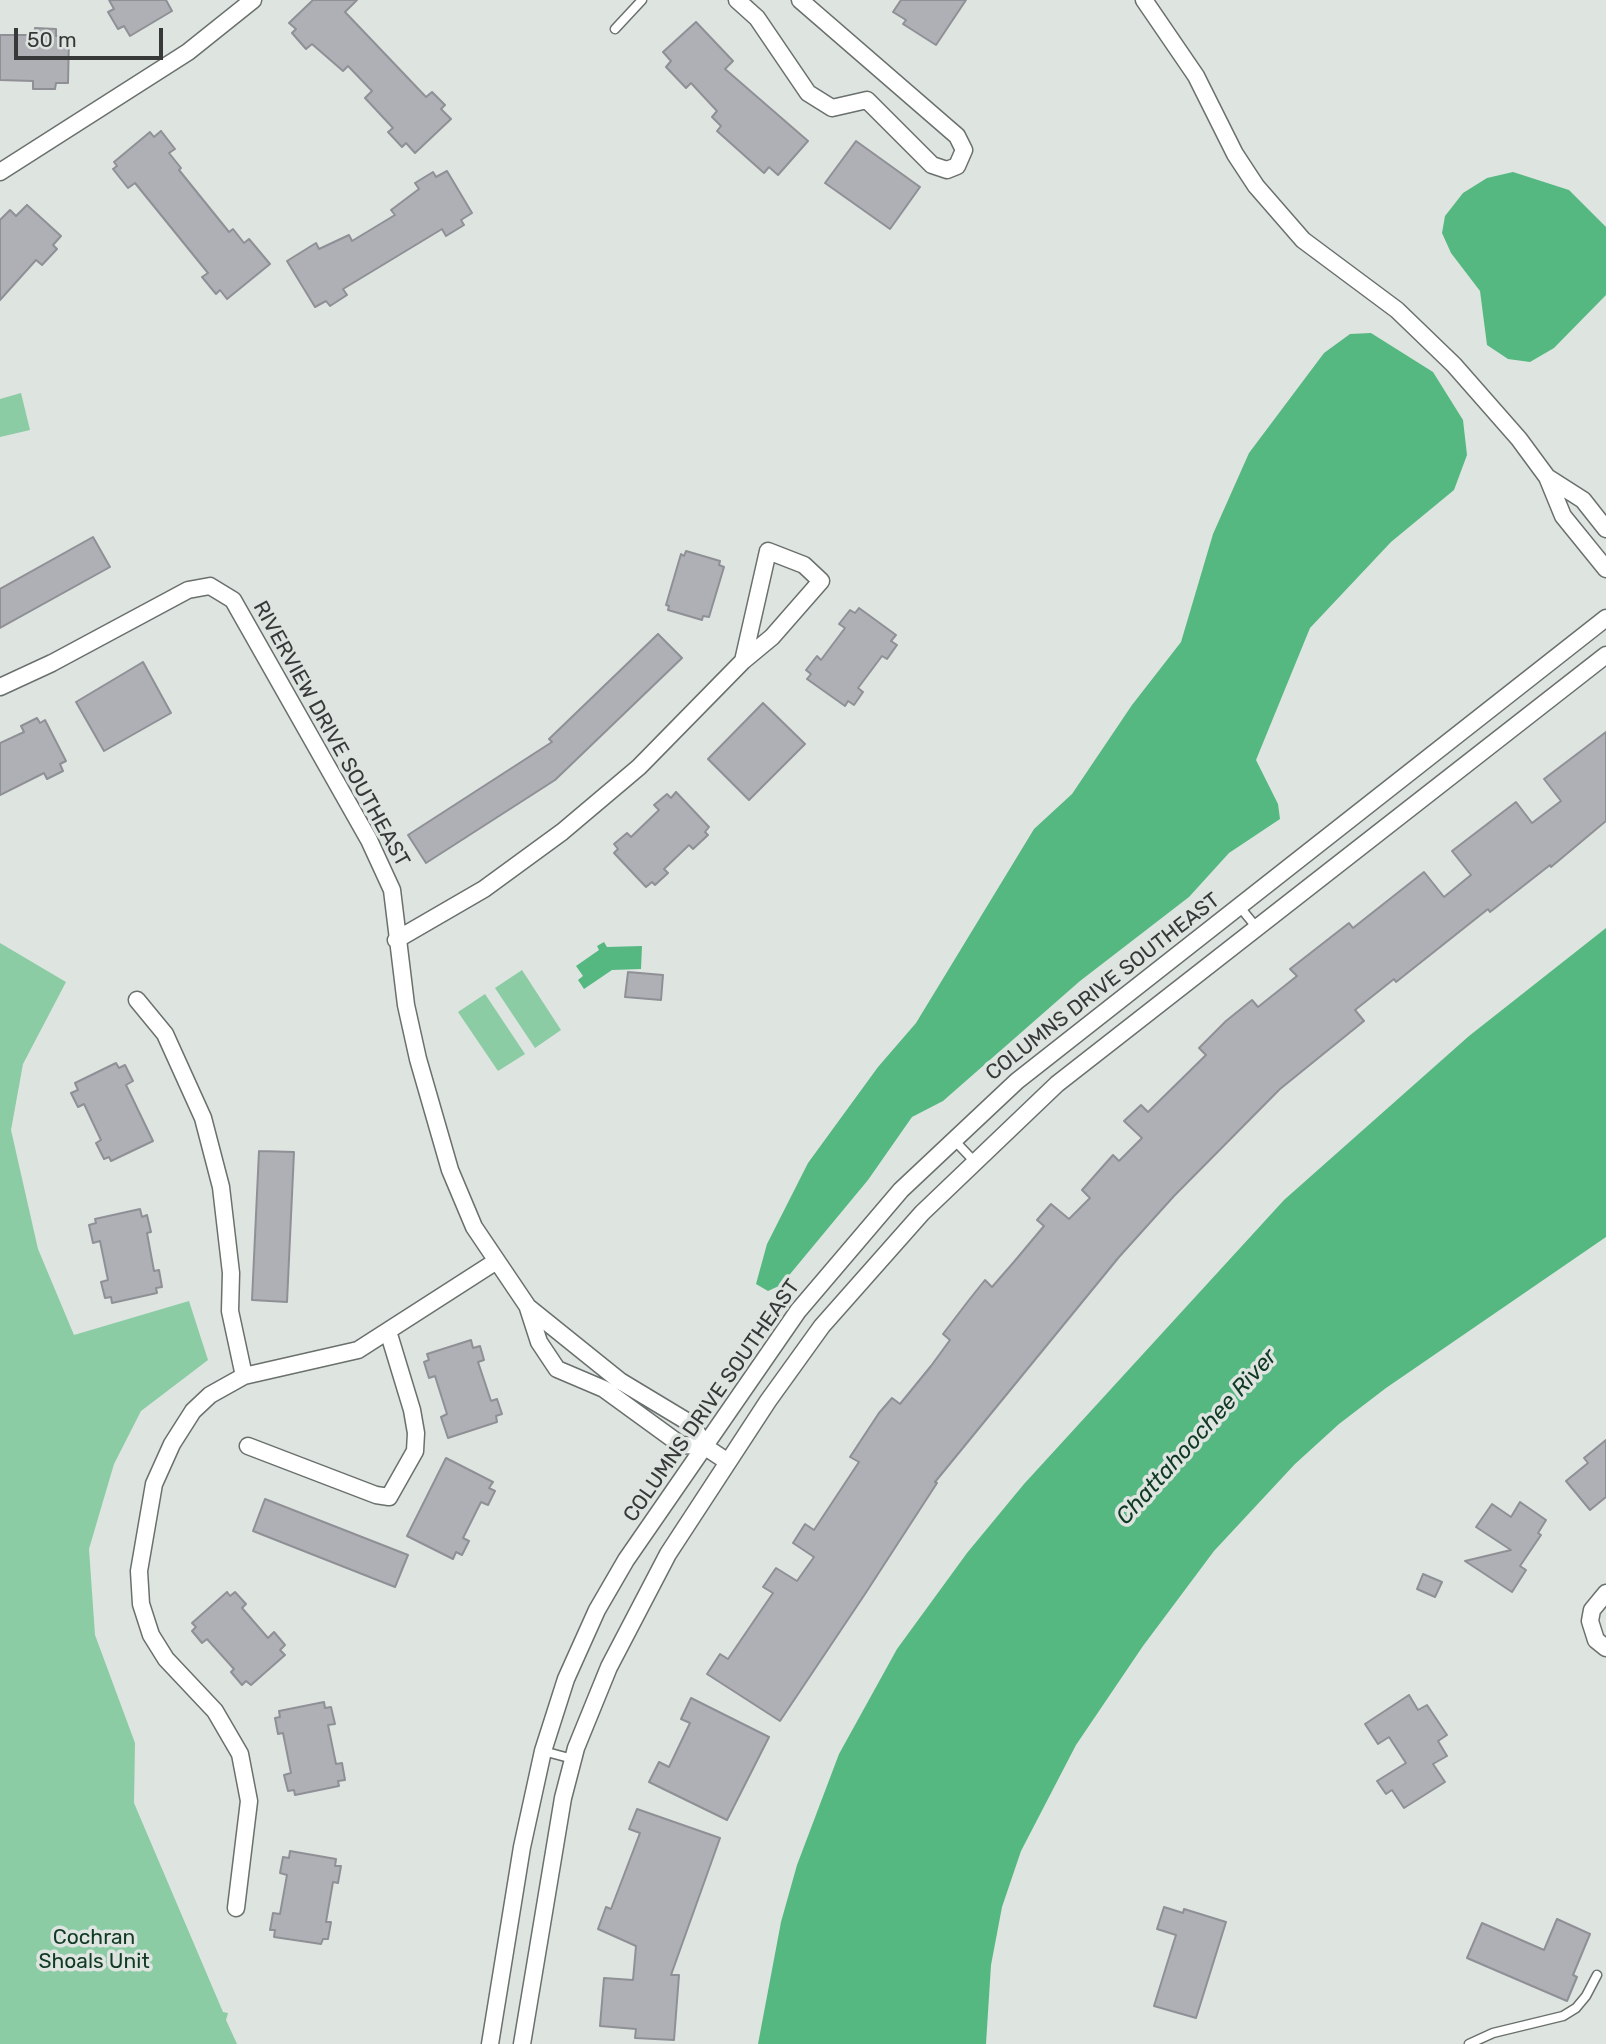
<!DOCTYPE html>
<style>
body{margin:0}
#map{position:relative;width:1606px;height:2044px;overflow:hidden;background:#dee4e0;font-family:Rubik,sans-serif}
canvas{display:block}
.scale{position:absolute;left:14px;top:28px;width:149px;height:32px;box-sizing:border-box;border:4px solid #373938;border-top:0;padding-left:9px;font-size:21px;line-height:24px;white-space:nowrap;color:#373938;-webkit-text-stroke:5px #dee4e0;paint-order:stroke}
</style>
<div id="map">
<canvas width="1606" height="2044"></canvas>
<div class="scale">50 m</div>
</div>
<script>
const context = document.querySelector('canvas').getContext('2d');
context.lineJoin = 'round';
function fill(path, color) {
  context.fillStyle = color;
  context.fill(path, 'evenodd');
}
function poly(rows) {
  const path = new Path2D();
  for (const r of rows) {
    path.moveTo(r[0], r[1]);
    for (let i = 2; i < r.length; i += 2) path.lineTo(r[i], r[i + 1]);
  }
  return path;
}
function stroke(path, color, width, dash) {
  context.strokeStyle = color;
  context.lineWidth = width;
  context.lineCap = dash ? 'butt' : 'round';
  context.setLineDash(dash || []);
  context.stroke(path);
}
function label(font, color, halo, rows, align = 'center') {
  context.font = font + ' Rubik,sans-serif';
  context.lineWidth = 7;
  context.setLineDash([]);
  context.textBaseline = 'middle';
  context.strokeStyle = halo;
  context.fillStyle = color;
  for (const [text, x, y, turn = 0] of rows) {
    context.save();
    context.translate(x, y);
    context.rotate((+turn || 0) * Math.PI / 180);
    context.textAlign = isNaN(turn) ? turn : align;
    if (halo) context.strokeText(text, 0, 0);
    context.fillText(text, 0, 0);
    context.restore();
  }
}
const green = poly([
 [21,393,30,430,0,437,0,399],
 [0,943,66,982,23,1064,11,1130,38,1249,74,1335,189,1301,208,1360,141,1411,114,1464,89,1549,95,1635,135,1743,134,1803,223,2012,228,2013,226,2020,237,2044,0,2044],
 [522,970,561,1030,535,1048,495,988],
 [485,994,525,1054,498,1071,458,1012]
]);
const water = poly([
 [1513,172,1569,190,1606,227,1606,295,1554,348,1530,362,1508,359,1487,345,1480,291,1451,253,1442,233,1445,216,1463,193,1487,178],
 [1371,333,1433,372,1463,420,1467,455,1454,490,1391,542,1310,628,1256,760,1278,804,1280,819,1229,853,1189,897,1080,981,943,1101,912,1117,868,1180,781,1285,768,1291,756,1284,767,1244,808,1163,878,1067,916,1023,1034,829,1072,794,1132,705,1181,642,1213,534,1249,453,1324,353,1350,334],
 [1606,928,1606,1237,1386,1388,1339,1424,1295,1464,1214,1551,1143,1646,1076,1745,1021,1851,1002,1907,991,1965,986,2044,758,2044,781,1922,797,1865,839,1754,897,1649,967,1553,1024,1484,1284,1200,1469,1036],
 [604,942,607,947,642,946,641,969,612,970,584,989,578,980,583,976,576,966,599,950,597,946]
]);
const building = poly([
 [109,0,166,0,172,11,130,36,124,26,118,29,108,12,114,9,109,0],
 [313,0,357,0,345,12,426,97,432,92,445,105,441,109,451,119,415,153,406,143,402,147,388,132,393,128,365,98,372,91,348,66,343,71,312,44,306,49,292,33,296,29,289,23,313,0],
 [901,0,966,0,936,45,903,24,906,20,893,12,901,0],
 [696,22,733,61,725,69,808,141,778,175,769,167,764,173,717,131,721,126,712,117,717,111,691,83,686,88,666,67,671,61,663,52,696,22],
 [35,28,56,29,56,36,69,36,68,83,56,83,55,89,33,89,33,81,0,80,0,35,35,35,35,28],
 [161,131,175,149,169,153,181,168,179,170,229,232,233,229,244,243,249,239,270,264,227,299,220,290,216,294,202,277,208,273,135,183,128,188,113,169,117,166,114,162,150,132,154,137,161,131],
 [856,141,920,187,890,229,825,183,856,141],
 [447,171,472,213,461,220,464,225,446,236,442,229,343,289,347,295,330,306,326,301,315,307,287,261,316,243,319,249,349,235,352,241,395,215,391,210,419,189,415,183,433,172,436,177,447,171],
 [27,205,61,236,53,245,57,249,42,265,36,260,0,300,0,220,10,210,16,216,27,205],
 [93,537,110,567,0,628,0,589,93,537],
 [686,551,720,561,719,565,724,567,709,617,703,616,702,620,668,610,669,606,666,605,681,554,684,556,686,551],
 [859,608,896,635,891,641,897,645,887,659,882,656,858,688,863,692,854,705,848,701,845,706,807,679,811,674,806,670,817,656,821,660,845,628,839,624,850,610,855,613,859,608],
 [658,634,682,658,555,780,426,863,408,835,552,742,549,739,658,634],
 [143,662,171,713,104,751,76,702,143,662],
 [763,703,805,744,749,800,708,759,763,703],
 [37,718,40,723,45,720,66,761,60,764,63,771,47,779,44,773,0,795,0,743,24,732,21,726,37,718],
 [1606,732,1606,821,1551,867,1550,865,1490,912,1488,909,1396,982,1394,979,1355,1010,1364,1021,1280,1089,1174,1196,1119,1257,935,1482,937,1483,865,1594,780,1721,707,1674,720,1654,728,1659,773,1593,763,1587,776,1568,797,1581,814,1557,793,1543,805,1524,814,1530,859,1462,850,1457,879,1413,892,1398,900,1404,931,1366,950,1340,943,1334,969,1300,985,1280,992,1287,1013,1263,1044,1226,1037,1220,1051,1204,1069,1219,1090,1198,1082,1190,1113,1155,1119,1161,1142,1138,1124,1121,1141,1105,1148,1112,1206,1055,1199,1048,1226,1021,1252,1000,1258,1007,1297,976,1290,969,1349,923,1353,928,1424,872,1444,897,1471,875,1452,851,1516,802,1532,823,1561,801,1544,779,1606,732],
 [676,792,709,827,705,832,708,835,693,849,689,845,664,869,668,873,655,885,652,882,646,887,614,853,618,849,614,844,627,833,631,837,659,810,654,805,667,794,671,798,676,792],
 [628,972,663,975,661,1000,625,997,628,972],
 [116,1063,119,1068,125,1065,133,1081,126,1085,153,1141,111,1161,109,1157,104,1159,96,1143,101,1140,84,1104,78,1107,71,1093,78,1090,75,1083,116,1063],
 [259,1151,294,1152,287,1302,252,1300,259,1151],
 [140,1209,142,1217,147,1215,151,1232,147,1233,154,1271,159,1270,162,1287,156,1288,157,1293,112,1303,111,1297,105,1298,101,1282,108,1280,100,1241,93,1243,89,1225,96,1223,95,1219,140,1209],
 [471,1340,473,1348,480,1346,484,1360,478,1362,491,1401,497,1399,502,1414,496,1416,497,1422,448,1438,441,1417,447,1414,435,1376,429,1378,424,1362,429,1360,427,1354,471,1340],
 [1606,1440,1606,1497,1590,1510,1566,1481,1588,1463,1584,1458,1606,1440],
 [446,1458,493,1482,489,1488,495,1491,488,1505,481,1502,463,1538,469,1541,462,1555,456,1552,453,1559,407,1536,446,1458],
 [265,1499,408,1555,395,1587,253,1531,265,1499],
 [1520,1502,1546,1520,1538,1533,1541,1535,1520,1566,1526,1570,1512,1592,1465,1561,1511,1550,1476,1527,1492,1504,1511,1517,1520,1502],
 [1423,1574,1442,1582,1435,1597,1417,1589,1423,1574],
 [227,1592,230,1596,235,1592,246,1604,242,1608,268,1638,274,1632,285,1645,280,1650,285,1655,251,1685,246,1681,242,1685,231,1672,234,1669,207,1639,202,1643,192,1631,196,1627,192,1623,227,1592],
 [1409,1695,1418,1710,1427,1705,1447,1735,1438,1741,1447,1756,1433,1764,1445,1782,1404,1808,1392,1790,1386,1794,1377,1781,1406,1763,1389,1737,1378,1744,1365,1724,1409,1695],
 [691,1698,769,1737,727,1820,649,1782,659,1762,669,1767,690,1723,681,1719,691,1698],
 [324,1702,325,1708,331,1707,335,1724,328,1725,336,1764,342,1763,345,1780,338,1781,339,1786,295,1795,294,1790,288,1791,284,1775,291,1773,283,1733,278,1734,275,1718,280,1717,279,1711,324,1702],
 [637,1809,720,1838,671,1975,679,1975,674,2040,635,2038,636,2029,600,2026,604,1978,633,1980,636,1946,598,1929,606,1907,611,1909,640,1833,629,1829,637,1809],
 [290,1851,336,1859,335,1866,341,1866,338,1883,333,1882,326,1922,331,1922,328,1939,323,1939,321,1944,274,1937,275,1930,270,1930,273,1913,280,1914,287,1875,280,1873,283,1857,289,1858,290,1851],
 [1164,1907,1183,1913,1184,1909,1226,1922,1196,2018,1154,2006,1176,1935,1157,1929,1164,1907],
 [1557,1919,1590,1934,1573,1975,1577,1977,1567,2001,1467,1958,1482,1923,1544,1950,1557,1919]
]);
const service = poly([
 [615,29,642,0],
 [1239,906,1257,928],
 [953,1139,974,1161],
 [543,1751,573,1759],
 [1469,2044,1493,2033,1563,2016,1576,2008,1586,1996,1597,1975]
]);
const minor = poly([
 [737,0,757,18,808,93,832,108,867,100,932,165,947,170,957,166,964,150,957,136,800,0],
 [1144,0,1196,76,1235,154,1256,186,1303,240,1397,310,1454,365,1519,439,1547,477,1563,516,1606,569],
 [0,172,188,52,253,0],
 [1547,477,1583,500,1606,529],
 [0,687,52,663,188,590,210,586,233,600,369,840,392,890,406,1005,418,1059,450,1170,474,1227,528,1307,620,1381,693,1425,704,1446,728,1462],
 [396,940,484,889,562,832,639,767,743,661,772,637,821,581,804,565,768,551,743,661],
 [137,1000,165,1034,203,1118,221,1187,231,1273,230,1311,244,1376],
 [528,1308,539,1342,557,1369,604,1389,681,1445,704,1446],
 [248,1446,376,1495,389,1497,415,1451,416,1433,412,1410,388,1331],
 [1606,1593,1592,1610,1590,1621,1596,1640,1606,1648],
 [236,1908,249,1801,240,1754,215,1711,166,1659,151,1635,141,1604,139,1571,154,1484,172,1444,193,1411,210,1395,244,1376,358,1350,495,1262],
 [490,2044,522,1847,543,1751,566,1679,597,1610,626,1560,798,1311,901,1190,1017,1081,1606,618],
 [522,2044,563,1798,576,1748,609,1667,668,1554,768,1401,822,1326,922,1213,1057,1084,1606,655]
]);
const streetNames = [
 ["RIVERVIEW DRIVE SOUTHEAST",331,734,61],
 ["COLUMNS DRIVE SOUTHEAST",1103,987,-38],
 ["COLUMNS DRIVE SOUTHEAST",712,1401,-55]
];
const parkNames = [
 ["Cochran",94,1938],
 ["Shoals Unit",94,1962]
];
const waterNames = [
 ["Chattahoochee River",1197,1437,-48]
];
fill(green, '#8bcca4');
fill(water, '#56b881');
fill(building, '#afb0b6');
stroke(building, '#8f9096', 2);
stroke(service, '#6a706c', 11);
stroke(minor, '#6a706c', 19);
stroke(service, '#fff', 8);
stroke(minor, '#fff', 16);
label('21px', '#373938', '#dee4e0', streetNames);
label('21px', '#103a24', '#dee4e0', parkNames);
label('italic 23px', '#0f3923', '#dee4e0', waterNames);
</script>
